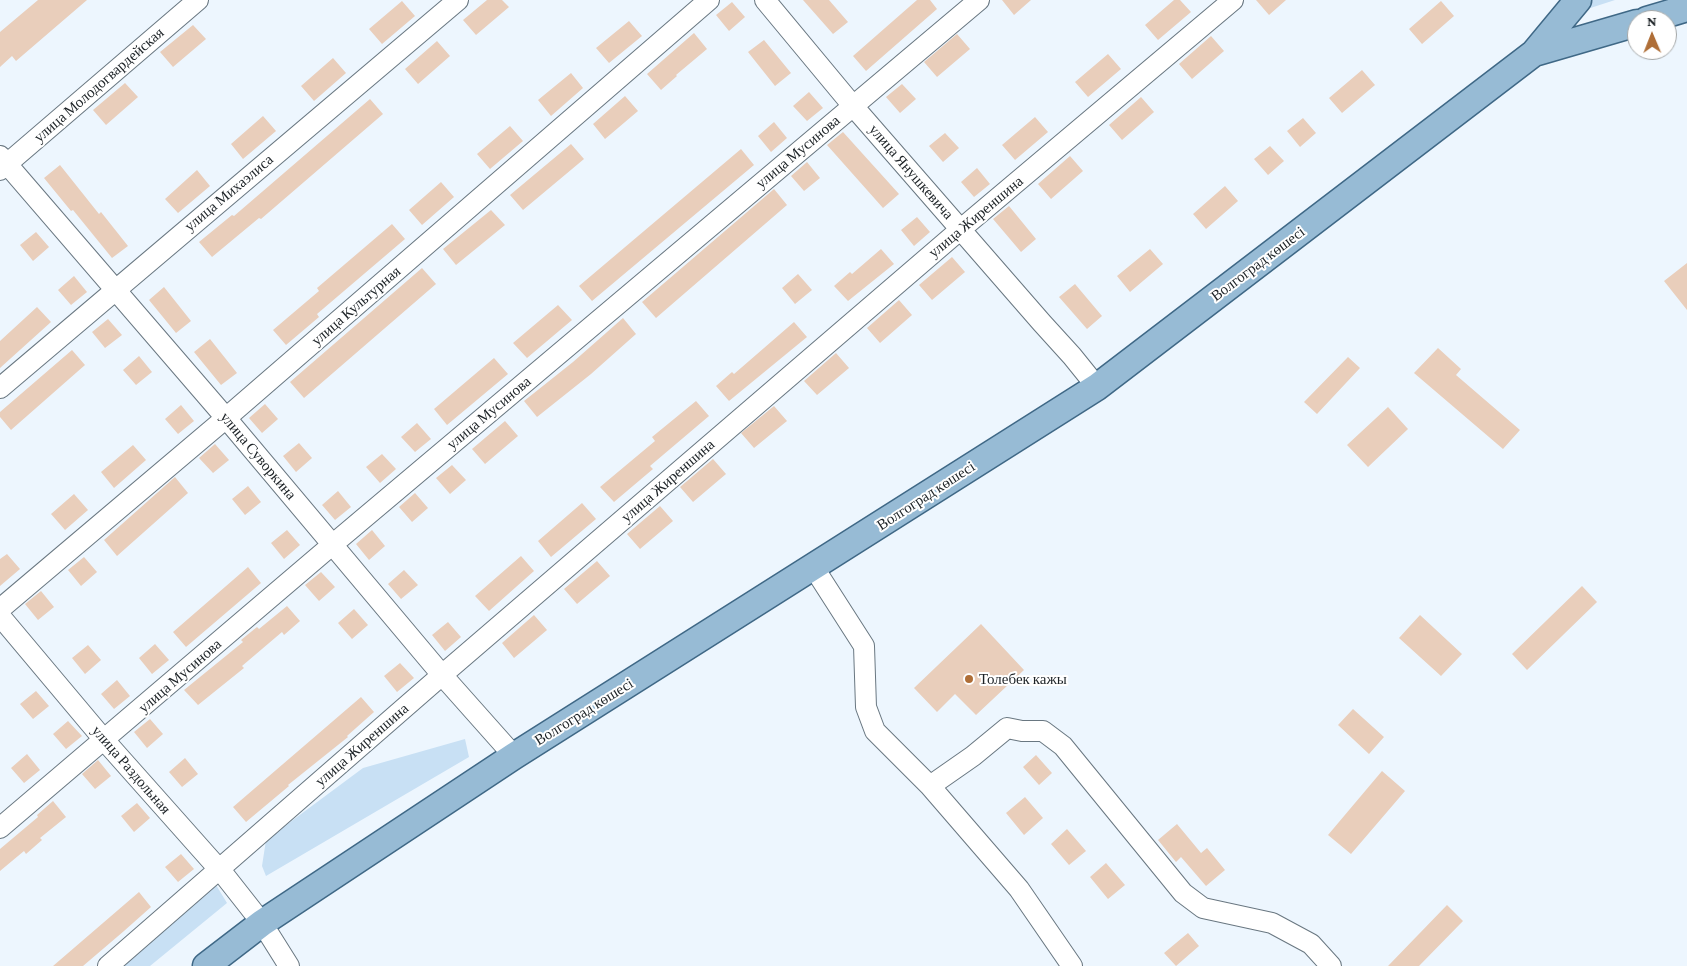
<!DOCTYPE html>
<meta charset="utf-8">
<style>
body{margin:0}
#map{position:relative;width:1687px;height:966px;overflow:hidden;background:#edf6fe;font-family:"Crimson Pro",serif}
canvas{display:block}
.north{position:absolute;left:1627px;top:10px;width:50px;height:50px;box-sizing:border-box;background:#fff;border:1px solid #a4a7a8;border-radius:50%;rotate:359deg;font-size:14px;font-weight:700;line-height:20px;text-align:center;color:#1c2226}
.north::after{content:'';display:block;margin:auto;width:18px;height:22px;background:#af6e37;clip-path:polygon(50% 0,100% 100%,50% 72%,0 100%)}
</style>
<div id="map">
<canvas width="1687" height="966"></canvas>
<div class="north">N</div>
</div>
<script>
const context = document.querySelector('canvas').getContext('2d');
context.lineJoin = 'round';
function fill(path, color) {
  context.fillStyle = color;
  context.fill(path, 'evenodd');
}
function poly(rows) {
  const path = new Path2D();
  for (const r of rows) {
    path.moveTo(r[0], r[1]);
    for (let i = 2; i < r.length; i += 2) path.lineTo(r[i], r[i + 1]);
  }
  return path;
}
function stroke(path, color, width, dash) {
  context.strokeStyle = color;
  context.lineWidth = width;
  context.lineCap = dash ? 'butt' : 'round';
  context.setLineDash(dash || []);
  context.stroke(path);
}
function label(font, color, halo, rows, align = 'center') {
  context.font = font + ' "Crimson Pro",serif';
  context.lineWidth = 4;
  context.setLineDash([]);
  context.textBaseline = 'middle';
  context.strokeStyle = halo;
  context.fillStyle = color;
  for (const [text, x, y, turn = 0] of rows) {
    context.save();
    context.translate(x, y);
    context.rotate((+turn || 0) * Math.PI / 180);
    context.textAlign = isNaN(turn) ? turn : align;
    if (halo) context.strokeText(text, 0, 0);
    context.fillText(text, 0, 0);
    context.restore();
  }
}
const green = poly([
 [1587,0,1615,0,1575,13],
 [465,739,469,757,266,876,262,866,266,840,363,768],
 [213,880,227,903,150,966,113,966]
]);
const building = poly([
 [38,0,87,0,16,61,12,56,0,67,0,32],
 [487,0,502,0,509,7,476,35,463,20],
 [803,0,829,0,848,22,833,34],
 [917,0,930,0,937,9,866,71,853,56],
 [1002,0,1031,0,1014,15],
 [1174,0,1180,0,1191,12,1158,40,1145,25],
 [1256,0,1286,0,1269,15],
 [402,1,415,16,382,44,369,29],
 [1441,1,1454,16,1422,44,1409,29],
 [732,2,745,17,729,31,716,15],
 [629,21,642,36,609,63,596,48],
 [193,25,206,39,173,67,160,52],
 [694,33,707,49,676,75,677,76,661,90,647,74],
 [957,34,970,49,937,77,924,62],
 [1211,36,1224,51,1192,79,1179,64],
 [764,40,791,73,775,86,748,52],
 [437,41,450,56,418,84,405,69],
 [1108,54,1121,69,1088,97,1075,82],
 [333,58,346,73,314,101,301,86],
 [1362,70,1375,85,1342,113,1329,98],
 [571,73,583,88,551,116,538,100],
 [125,83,138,97,106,125,93,110],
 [902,84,916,99,900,113,886,97],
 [809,92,823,108,807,121,793,106],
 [625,96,638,111,605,139,593,124],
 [1141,97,1154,112,1122,140,1109,125],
 [370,99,383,114,261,219,259,218,212,257,199,242,232,215,234,216],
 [263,116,276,131,243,159,231,144],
 [1035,117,1048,132,1015,160,1002,145],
 [1303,118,1316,133,1300,147,1287,131],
 [774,122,787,138,771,152,758,136],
 [510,126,523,141,490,169,477,154],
 [843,132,899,194,883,208,827,145],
 [945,133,959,148,943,162,929,146],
 [571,144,584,159,523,210,510,195],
 [1270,146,1284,161,1268,175,1254,159],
 [741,149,754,165,592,301,579,286],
 [1070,156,1083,171,1051,199,1038,184],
 [807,162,820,178,804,191,791,176],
 [60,165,99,214,101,212,128,246,112,258,73,210,71,211,44,178],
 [977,168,990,184,974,197,961,182],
 [197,170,210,186,178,213,165,199],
 [441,182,454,197,422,225,409,210],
 [1225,186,1238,201,1206,229,1193,214],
 [774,189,787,205,656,318,642,302],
 [1009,206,1036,239,1021,252,993,219],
 [491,210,505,225,456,265,443,249],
 [917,217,930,232,914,246,901,230],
 [392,224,405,239,317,314,319,317,286,345,273,330,319,291,317,288],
 [36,232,49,247,33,261,20,245],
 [881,249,894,264,848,301,834,286,850,272,852,274],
 [1150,249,1163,264,1130,292,1117,276],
 [952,257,965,272,932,300,919,285],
 [1687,263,1687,310,1664,281],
 [422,268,436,284,304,398,290,382],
 [798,274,812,290,795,304,782,288],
 [74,276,87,292,71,305,58,290],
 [1075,284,1102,316,1087,329,1059,297],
 [164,287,191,321,176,333,149,300],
 [899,300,912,315,880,343,867,328],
 [558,305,572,320,527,358,513,343],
 [37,307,51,322,0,368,0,341],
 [623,318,636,334,591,374,537,417,524,401,573,362],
 [108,319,122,335,105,348,92,332],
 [794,322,807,337,729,401,716,386,732,372,734,374],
 [210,339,237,373,221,385,194,352],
 [1438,348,1461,369,1456,375,1520,430,1503,449,1414,373],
 [72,350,85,365,11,430,0,417,0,412],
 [836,353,849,368,817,395,804,381],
 [139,356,152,372,136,385,123,370],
 [1348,357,1360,368,1317,414,1304,402],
 [494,358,508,374,447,425,434,409],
 [696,401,709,416,650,466,653,469,614,502,600,487,655,441,652,437],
 [265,404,278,419,262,433,249,418],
 [181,405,194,421,178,434,165,419],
 [774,406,787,421,754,448,741,433],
 [1388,407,1408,429,1368,467,1347,445],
 [505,421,518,436,485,464,472,449],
 [417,423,431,439,415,452,401,437],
 [299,443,312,458,296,472,283,456],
 [215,444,229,460,213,473,199,458],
 [133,445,146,460,114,488,101,472],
 [382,454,396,469,380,483,366,467],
 [713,459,726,474,693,502,680,487],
 [452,465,466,480,450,494,436,478],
 [175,477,188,493,117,556,104,540],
 [248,486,261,502,245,515,232,499],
 [338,491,351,507,335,520,322,505],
 [415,493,428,508,412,522,399,507],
 [74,494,88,510,65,530,51,514],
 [582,503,596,519,551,557,538,541],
 [660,506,673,521,640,549,627,534],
 [287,530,300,545,284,559,271,543],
 [372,530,385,546,369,560,356,544],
 [7,554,20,569,0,586,0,559],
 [521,556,534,571,489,611,475,596],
 [84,557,97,572,81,586,68,570],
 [597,561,610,576,577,604,564,589],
 [248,567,261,583,186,647,173,632],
 [404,570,418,585,401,599,388,584],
 [321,572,335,587,319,601,305,585],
 [1582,586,1597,602,1527,670,1512,654],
 [41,591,54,607,38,620,25,604],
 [287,606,300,621,284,635,282,632,242,666,244,668,198,705,184,690,243,642,241,640,257,627,259,629],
 [354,609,368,625,352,639,338,623],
 [534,615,547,630,514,658,502,643],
 [1420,615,1462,654,1441,676,1399,638],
 [448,622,461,637,445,651,432,635],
 [981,624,1024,670,976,715,955,694,937,712,914,688],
 [155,644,169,660,152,674,139,658],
 [88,645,101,660,85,674,72,658],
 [400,663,414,678,397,692,384,676],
 [117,680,130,696,114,709,101,694],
 [36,691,49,706,33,719,20,704],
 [361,697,374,712,347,736,348,737,288,785,289,786,246,822,233,807],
 [1353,709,1384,737,1369,754,1338,725],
 [150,719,163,734,147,748,134,732],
 [68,721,82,736,66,749,53,734],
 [27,754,40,770,24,783,11,768],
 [1036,755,1052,773,1039,785,1023,767],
 [185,758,198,774,182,787,169,772],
 [98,760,111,776,95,789,82,774],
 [1382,771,1405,791,1351,854,1328,835],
 [1025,797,1043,818,1024,835,1006,813],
 [53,801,66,817,40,838,42,840,26,854,24,851,0,871,0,849,38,817,37,815],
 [137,803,150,818,134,832,121,816],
 [1177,824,1201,853,1207,848,1225,870,1206,886,1181,857,1176,862,1158,840],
 [1067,829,1086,851,1069,865,1051,844],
 [181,854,194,869,178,882,165,867],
 [1106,863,1125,885,1108,899,1090,877],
 [139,892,151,907,124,931,83,966,53,966],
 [1447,905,1463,921,1419,966,1388,966],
 [1188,933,1199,946,1176,966,1164,953]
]);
const minor = poly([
 [765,0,853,106,1042,323,1072,356,1097,387],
 [0,156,226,418,442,675,514,756],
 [0,170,198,0],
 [0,388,458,0],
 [814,568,864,646,866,707,875,731,930,786,973,756,1007,728,1022,731,1043,731,1063,746,1183,893,1203,908,1272,923,1311,944,1331,966],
 [0,609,226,418,709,0],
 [0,616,105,741,225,876,262,923,289,966],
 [930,786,1019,889,1072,966],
 [0,828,332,545,979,0],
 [108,966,442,675,961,229,1233,0]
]);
const major = poly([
 [1647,20,1687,8],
 [1534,53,1578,0],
 [206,966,262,923,514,756,1097,387,1534,53,1637,23]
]);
const markers = [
 [969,679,5,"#af6e37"]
];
const streetNames = [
 ["улица Молодогвардейская",99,85,-41],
 ["улица Мусинова",798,152,-40],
 ["улица Янушкевича",911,172,49],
 ["улица Михаэлиса",229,193,-40],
 ["улица Жиреншина",976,217,-40],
 ["Волгоград көшесі",1258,264,-37],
 ["улица Культурная",356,306,-41],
 ["улица Мусинова",489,413,-40],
 ["улица Суворкина",258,456,50],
 ["улица Жиреншина",668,481,-41],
 ["Волгоград көшесі",926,496,-33],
 ["улица Мусинова",180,676,-41],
 ["Волгоград көшесі",584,712,-32],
 ["улица Жиреншина",362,745,-41],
 ["улица Раздольная",131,770,49]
];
const poiNames = [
 ["Толебек кажы",979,679]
];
fill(green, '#c8e0f4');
fill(building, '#e9cebb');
stroke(minor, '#697781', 22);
stroke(major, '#3f6886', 29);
stroke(minor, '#fff', 20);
stroke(major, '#97bbd5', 26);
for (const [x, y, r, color] of markers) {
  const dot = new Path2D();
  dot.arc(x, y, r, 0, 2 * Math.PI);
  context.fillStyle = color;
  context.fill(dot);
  stroke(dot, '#fff', 2);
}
label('15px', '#1c2226', '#fff', streetNames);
label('15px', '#1c2226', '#fff', poiNames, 'left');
</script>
